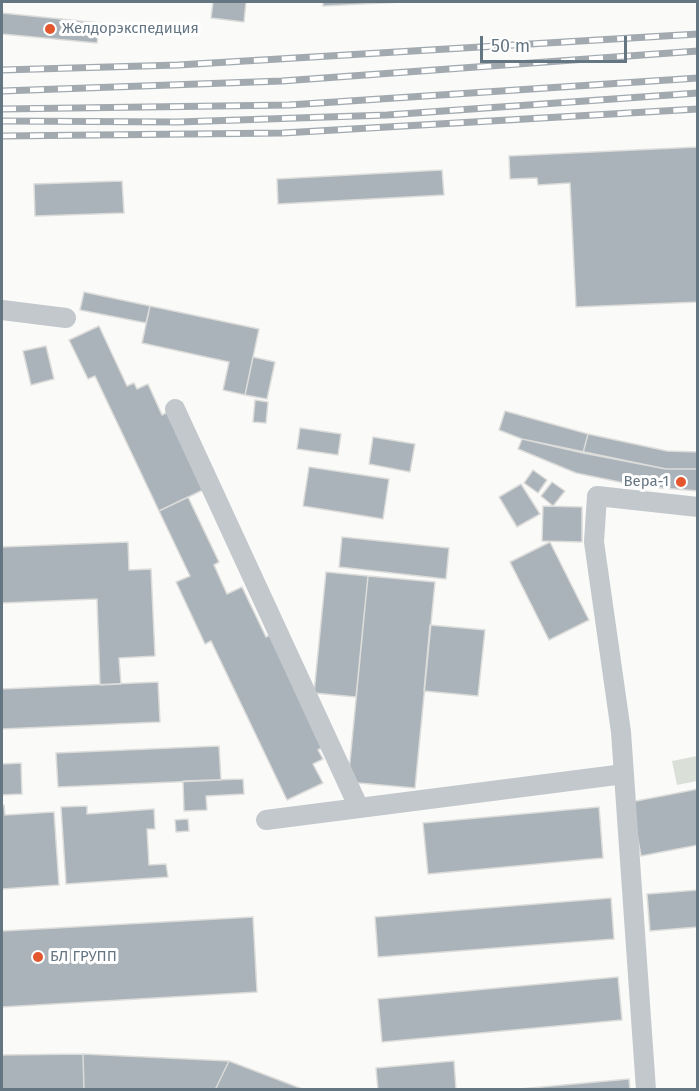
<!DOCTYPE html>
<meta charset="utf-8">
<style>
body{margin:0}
#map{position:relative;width:699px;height:1091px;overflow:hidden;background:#fafaf8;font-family:"Fira Sans",sans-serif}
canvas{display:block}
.frame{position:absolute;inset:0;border:3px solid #657683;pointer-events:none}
.scale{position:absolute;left:480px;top:36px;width:147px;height:27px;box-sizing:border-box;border:3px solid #657683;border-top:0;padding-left:8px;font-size:18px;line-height:21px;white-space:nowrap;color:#657683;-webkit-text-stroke:4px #fff;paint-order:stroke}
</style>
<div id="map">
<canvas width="699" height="1091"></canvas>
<div class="frame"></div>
<div class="scale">50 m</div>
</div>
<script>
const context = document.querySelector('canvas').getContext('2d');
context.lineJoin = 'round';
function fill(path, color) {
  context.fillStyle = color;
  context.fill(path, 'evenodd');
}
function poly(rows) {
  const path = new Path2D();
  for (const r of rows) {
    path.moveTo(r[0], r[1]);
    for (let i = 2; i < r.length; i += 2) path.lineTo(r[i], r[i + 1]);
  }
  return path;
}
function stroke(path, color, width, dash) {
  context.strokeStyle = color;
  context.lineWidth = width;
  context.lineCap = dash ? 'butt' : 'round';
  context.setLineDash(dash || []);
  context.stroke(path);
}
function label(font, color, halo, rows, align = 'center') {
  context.font = font + ' "Fira Sans",sans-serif';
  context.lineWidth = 6;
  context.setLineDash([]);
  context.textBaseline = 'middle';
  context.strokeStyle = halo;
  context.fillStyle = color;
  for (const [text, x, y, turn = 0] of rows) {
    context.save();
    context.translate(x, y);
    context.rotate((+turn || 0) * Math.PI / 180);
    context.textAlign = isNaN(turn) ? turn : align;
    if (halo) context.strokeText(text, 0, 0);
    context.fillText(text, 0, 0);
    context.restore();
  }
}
const green = poly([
 [697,756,697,781,677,785,672,761]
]);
const building = poly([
 [213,2,246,2,244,22,211,18,213,2],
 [323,2,403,2,323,6,323,2],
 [2,13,100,23,97,43,2,34,2,13],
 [698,147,698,302,576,307,570,183,538,185,537,178,510,179,509,156,698,147],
 [442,170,444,195,278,204,277,179,442,170],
 [122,181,124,213,35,216,34,184,122,181],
 [84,292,150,306,146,323,80,310,84,292],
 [150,306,259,329,245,395,223,390,229,362,142,343,150,306],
 [99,326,127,386,134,383,137,389,148,384,162,415,168,412,205,489,159,511,95,376,88,379,69,340,99,326],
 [46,346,54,379,31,385,23,351,46,346],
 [253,357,275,362,267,399,245,395,253,357],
 [255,400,268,402,266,423,253,422,255,400],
 [505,411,588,434,583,453,522,439,499,430,505,411],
 [300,428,341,434,338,455,297,449,300,428],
 [588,434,667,451,698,452,698,469,666,469,583,453,588,434],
 [373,437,415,444,410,472,369,464,373,437],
 [522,439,666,469,698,469,698,491,639,486,576,473,518,449,522,439],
 [309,467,389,479,383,519,303,506,309,467],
 [533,470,547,480,538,493,524,483,533,470],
 [552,482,565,491,553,506,541,496,552,482],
 [521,484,540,514,517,527,499,497,521,484],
 [188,497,219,562,214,565,227,594,242,587,266,637,270,635,323,747,318,750,323,759,313,764,323,783,287,800,211,641,205,644,176,582,190,576,159,511,188,497],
 [543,506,582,507,582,542,542,541,543,506],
 [342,537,449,548,446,579,339,567,342,537],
 [128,542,129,570,151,569,155,656,119,658,121,684,100,685,97,599,2,603,2,547,128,542],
 [550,542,589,620,549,640,510,562,550,542],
 [326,572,368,576,356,697,314,693,326,572],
 [368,576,435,582,415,788,348,782,368,576],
 [430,625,485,630,478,696,424,691,430,625],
 [158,682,160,722,2,729,2,689,158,682],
 [219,746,221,780,58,787,56,753,219,746],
 [21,763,22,794,2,795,2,764,21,763],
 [243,779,244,794,206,796,207,810,184,811,183,781,243,779],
 [698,789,698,845,641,856,631,802,698,789],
 [2,805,4,805,5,815,54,812,59,885,2,889,2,805],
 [87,806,87,814,154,809,155,829,147,829,149,865,166,864,168,877,66,884,61,807,87,806],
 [599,807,603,858,428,874,423,823,599,807],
 [188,819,189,831,176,832,175,820,188,819],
 [698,890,698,927,650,931,647,894,698,890],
 [611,898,614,939,378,957,375,917,611,898],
 [253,917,257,992,2,1007,2,931,253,917],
 [618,977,622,1020,382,1042,378,999,618,977],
 [83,1054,229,1061,215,1090,84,1090,83,1054],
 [83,1054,84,1090,2,1090,2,1055,83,1054],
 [229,1061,305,1090,215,1090,229,1061],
 [454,1061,456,1090,378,1090,376,1068,454,1061],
 [629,1079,630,1090,509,1090,629,1079]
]);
const minor = poly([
 [2,310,66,318],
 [175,409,359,808],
 [266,820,624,774],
 [646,1090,621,732,594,542,597,496,698,507]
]);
const rail = poly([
 [2,70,178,65,698,34],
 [2,91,282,81,698,51],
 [2,109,289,105,698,78],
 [2,121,178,122,387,115,698,93],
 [2,136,283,133,698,109]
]);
const markers = [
 [50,29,6,"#e4572e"],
 [681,482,6,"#e4572e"],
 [38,957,6,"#e4572e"]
];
const poiNames = [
 ["Желдорэкспедиция",62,29],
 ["Вера-1",669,482,"right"],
 ["БЛ ГРУПП",50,957]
];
fill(green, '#dadfd7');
fill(building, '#aab3b9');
stroke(building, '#dcdcda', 1.5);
stroke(minor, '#c3c8cc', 20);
stroke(rail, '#a2aab0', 7);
stroke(rail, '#fff', 4.5, [14]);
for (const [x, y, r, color] of markers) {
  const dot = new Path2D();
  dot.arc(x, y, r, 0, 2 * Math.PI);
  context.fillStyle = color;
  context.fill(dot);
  stroke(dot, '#fff', 2);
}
label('15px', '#657683', '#fff', poiNames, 'left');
</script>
